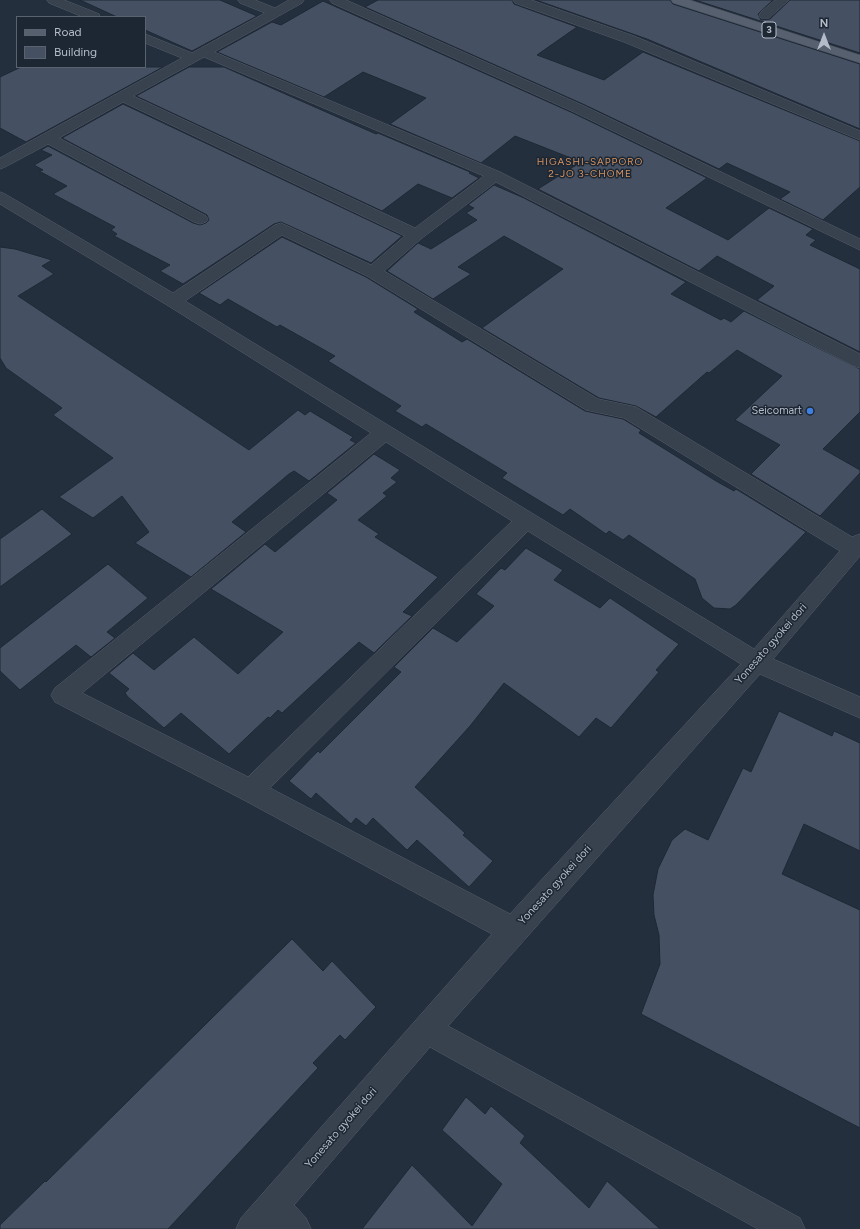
<!DOCTYPE html>
<style>
body{margin:0}
#map{position:relative;width:860px;height:1229px;overflow:hidden;background:#242f3e;font-family:Figtree,sans-serif}
canvas{display:block}
.legend{position:absolute;left:16px;top:16px;width:130px;height:52px;box-sizing:border-box;background:#1d2633;border:1px solid #59626f;margin:0;padding:5px 7px;list-style:none;font-size:12px;color:#b4bcc9}
.legend li{display:flex;align-items:center;gap:8px;height:20px}
.legend b{width:20px;border:1px solid #59626f}
.north{position:absolute;left:804px;top:16px;width:40px;height:40px;-webkit-text-stroke:3px #1d2633;paint-order:stroke;rotate:0deg;font-size:11px;font-weight:700;line-height:16px;text-align:center;color:#b4bcc9}
.north::after{content:'';display:block;margin:auto;width:14px;height:18px;background:#b4bcc9;clip-path:polygon(50% 0,100% 100%,50% 72%,0 100%)}
</style>
<div id="map">
<canvas width="860" height="1229"></canvas>
<ul class="legend">
<li><b style="height:5px;background:#56606e"></b>Road</li>
<li><b style="height:11px;background:#455162"></b>Building</li>
</ul>
<div class="north">N</div>
</div>
<script>
const context = document.querySelector('canvas').getContext('2d');
context.lineJoin = 'round';
function fill(path, color) {
  context.fillStyle = color;
  context.fill(path, 'evenodd');
}
function poly(rows) {
  const path = new Path2D();
  for (const r of rows) {
    path.moveTo(r[0], r[1]);
    for (let i = 2; i < r.length; i += 2) path.lineTo(r[i], r[i + 1]);
  }
  return path;
}
function stroke(path, color, width, dash) {
  context.strokeStyle = color;
  context.lineWidth = width;
  context.lineCap = dash ? 'butt' : 'round';
  context.setLineDash(dash || []);
  context.stroke(path);
}
function label(font, color, halo, rows, align = 'center') {
  context.font = font + ' Figtree,sans-serif';
  context.lineWidth = 3;
  context.setLineDash([]);
  context.textBaseline = 'middle';
  context.strokeStyle = halo;
  context.fillStyle = color;
  for (const [text, x, y, turn = 0] of rows) {
    context.save();
    context.translate(x, y);
    context.rotate((+turn || 0) * Math.PI / 180);
    context.textAlign = isNaN(turn) ? turn : align;
    if (halo) context.strokeText(text, 0, 0);
    context.fillText(text, 0, 0);
    context.restore();
  }
}
const building = poly([
 [80,0,220,0,257,16,192,51,145,30,145,17,117,17,80,0],
 [378,0,512,0,514,4,577,27,537,55,604,80,643,52,860,141,860,187,823,220,780,199,790,192,727,163,719,169,585,105,365,7,378,0],
 [536,0,670,0,673,4,860,64,860,129,647,39,536,0],
 [695,0,773,0,758,14,761,20,770,19,790,0,860,0,860,53,695,0],
 [323,1,573,113,707,178,666,208,728,240,769,208,813,229,806,235,816,240,810,245,860,269,860,352,757,300,774,286,717,256,699,271,538,189,581,162,515,136,481,163,390,124,426,98,363,72,324,97,217,52,272,22,281,25,323,1],
 [21,67,163,67,26,142,0,128,0,77,21,67],
 [189,67,224,67,376,134,378,133,470,172,469,173,479,178,452,198,418,184,382,211,136,96,189,67],
 [123,104,402,236,371,263,281,222,274,224,183,284,160,271,170,265,114,236,117,234,111,230,115,227,53,194,67,186,39,171,43,170,34,165,52,155,41,150,48,146,193,223,200,225,206,223,209,220,207,215,62,138,123,104],
 [494,185,524,198,686,282,671,294,721,320,724,318,731,322,744,311,860,369,860,412,823,449,860,470,860,473,820,516,751,474,780,445,735,420,782,376,737,350,709,373,707,372,656,417,636,406,599,398,482,328,563,269,504,236,458,267,471,274,433,299,387,271,418,243,431,249,477,220,466,213,474,208,468,205,494,185],
 [282,237,366,277,418,309,414,312,462,342,467,339,585,411,623,419,641,430,639,433,716,481,734,491,736,489,806,532,736,605,730,609,714,608,702,598,695,579,629,535,623,540,609,531,606,534,570,509,563,515,502,478,507,473,426,424,422,427,395,411,401,406,328,361,335,356,280,325,277,327,228,299,220,305,199,293,282,237],
 [0,247,15,249,52,260,42,266,54,274,18,296,249,450,298,410,305,415,310,411,353,437,350,440,356,443,309,481,294,471,289,474,232,522,246,532,191,577,135,543,149,532,122,496,93,518,59,497,113,458,53,415,62,408,6,368,0,358,0,247],
 [374,454,400,470,391,478,397,482,383,493,387,496,358,520,379,534,375,537,438,577,403,612,412,616,374,653,359,642,282,713,278,710,270,718,268,717,229,754,181,713,164,728,128,697,125,693,129,689,109,673,133,653,154,670,194,637,238,674,283,632,211,589,265,544,275,552,337,500,327,493,374,454],
 [42,509,72,534,0,587,0,539,42,509],
 [526,548,563,570,554,580,600,608,610,598,679,644,656,670,659,672,611,728,596,718,579,737,504,683,470,726,415,787,465,833,463,835,493,861,469,887,417,840,407,850,373,818,366,826,356,818,351,824,316,793,311,799,289,781,318,751,320,753,401,672,394,667,433,628,457,642,494,606,476,594,501,568,505,570,526,548],
 [108,564,148,598,107,632,115,638,91,657,76,645,20,690,0,671,0,648,108,564],
 [779,711,832,736,834,731,860,743,860,851,804,824,782,874,860,910,860,1128,641,1014,660,964,659,935,654,915,653,895,658,869,672,840,685,829,708,840,743,768,751,772,779,711],
 [292,939,323,971,332,961,376,1007,345,1040,340,1035,313,1063,318,1068,168,1229,0,1229,0,1225,45,1181,46,1182,292,939],
 [466,1097,485,1114,491,1106,525,1136,520,1143,589,1208,607,1181,660,1229,362,1229,412,1165,472,1226,502,1184,442,1130,466,1097]
]);
const minor = poly([
 [47,0,64,0,99,14,100,17,83,17,49,3,47,0],
 [238,0,255,0,275,8,289,0,304,0,302,3,214,52,500,172,860,354,860,368,854,366,496,182,422,238,384,271,598,399,636,407,852,537,860,534,860,556,773,659,860,697,860,718,760,674,448,1026,800,1218,805,1229,758,1229,430,1047,294,1205,306,1218,311,1229,236,1229,241,1218,492,934,242,799,55,702,51,695,55,688,371,433,167,305,0,204,0,192,5,194,173,293,275,225,281,223,371,265,405,236,123,102,59,138,206,216,208,219,206,222,200,224,194,222,48,144,5,167,0,169,0,158,182,58,145,43,145,34,192,53,265,13,240,3,238,0],
 [204,57,484,176,415,228,133,96,204,57],
 [282,235,367,276,586,410,624,418,840,551,754,649,185,301,282,235],
 [386,442,512,521,248,777,82,693,386,442],
 [528,531,741,664,510,914,270,788,528,531],
 [330,0,346,0,584,106,860,239,860,250,574,112,332,3,330,0],
 [513,0,531,0,634,36,860,131,860,140,624,42,515,3,513,0],
 [775,0,789,0,769,18,761,18,759,15,761,12,775,0]
]);
const major = poly([
 [671,0,690,0,860,55,860,63,673,3,671,0]
]);
const markers = [
 [810,411,4,"#3f7fe0"]
];
const shields = [
 [769,30,14]
];
const shieldNames = [
 ["3",769,30]
];
const farNeighbourhoodnames = [
 ["HIGASHI-SAPPORO",590,162],
 ["2-JO 3-CHOME",590,174]
];
const poiNames = [
 ["Seicomart",802,411]
];
const streetNames = [
 ["Yonesato gyokei dori",771,644,-49],
 ["Yonesato gyokei dori",555,885,-48],
 ["Yonesato gyokei dori",341,1128,-49]
];
fill(building, '#455162');
stroke(building, '#1f2835', 1);
stroke(minor, '#565f6c', 1);
stroke(major, '#414a57', 1);
fill(minor, '#38414e');
fill(major, '#56606e');
for (const [x, y, r, color] of markers) {
  const dot = new Path2D();
  dot.arc(x, y, r, 0, 2 * Math.PI);
  context.fillStyle = color;
  context.fill(dot);
  stroke(dot, '#1d2633', 1.5);
}
for (const [x, y, w] of shields) {
  const box = new Path2D();
  box.roundRect(x - w / 2, y - 8, w, 16, 3);
  context.fillStyle = '#1d2633';
  context.fill(box);
  stroke(box, '#b4bcc9', 1);
}
label('bold 10px', '#b4bcc9', null, shieldNames);
context.letterSpacing = '1px';
label('10px', '#d59563', '#1d2633', farNeighbourhoodnames);
context.letterSpacing = '0px';
label('11px', '#b4bcc9', '#1d2633', poiNames, 'right');
label('11px', '#b4bcc9', '#1d2633', streetNames);
</script>
